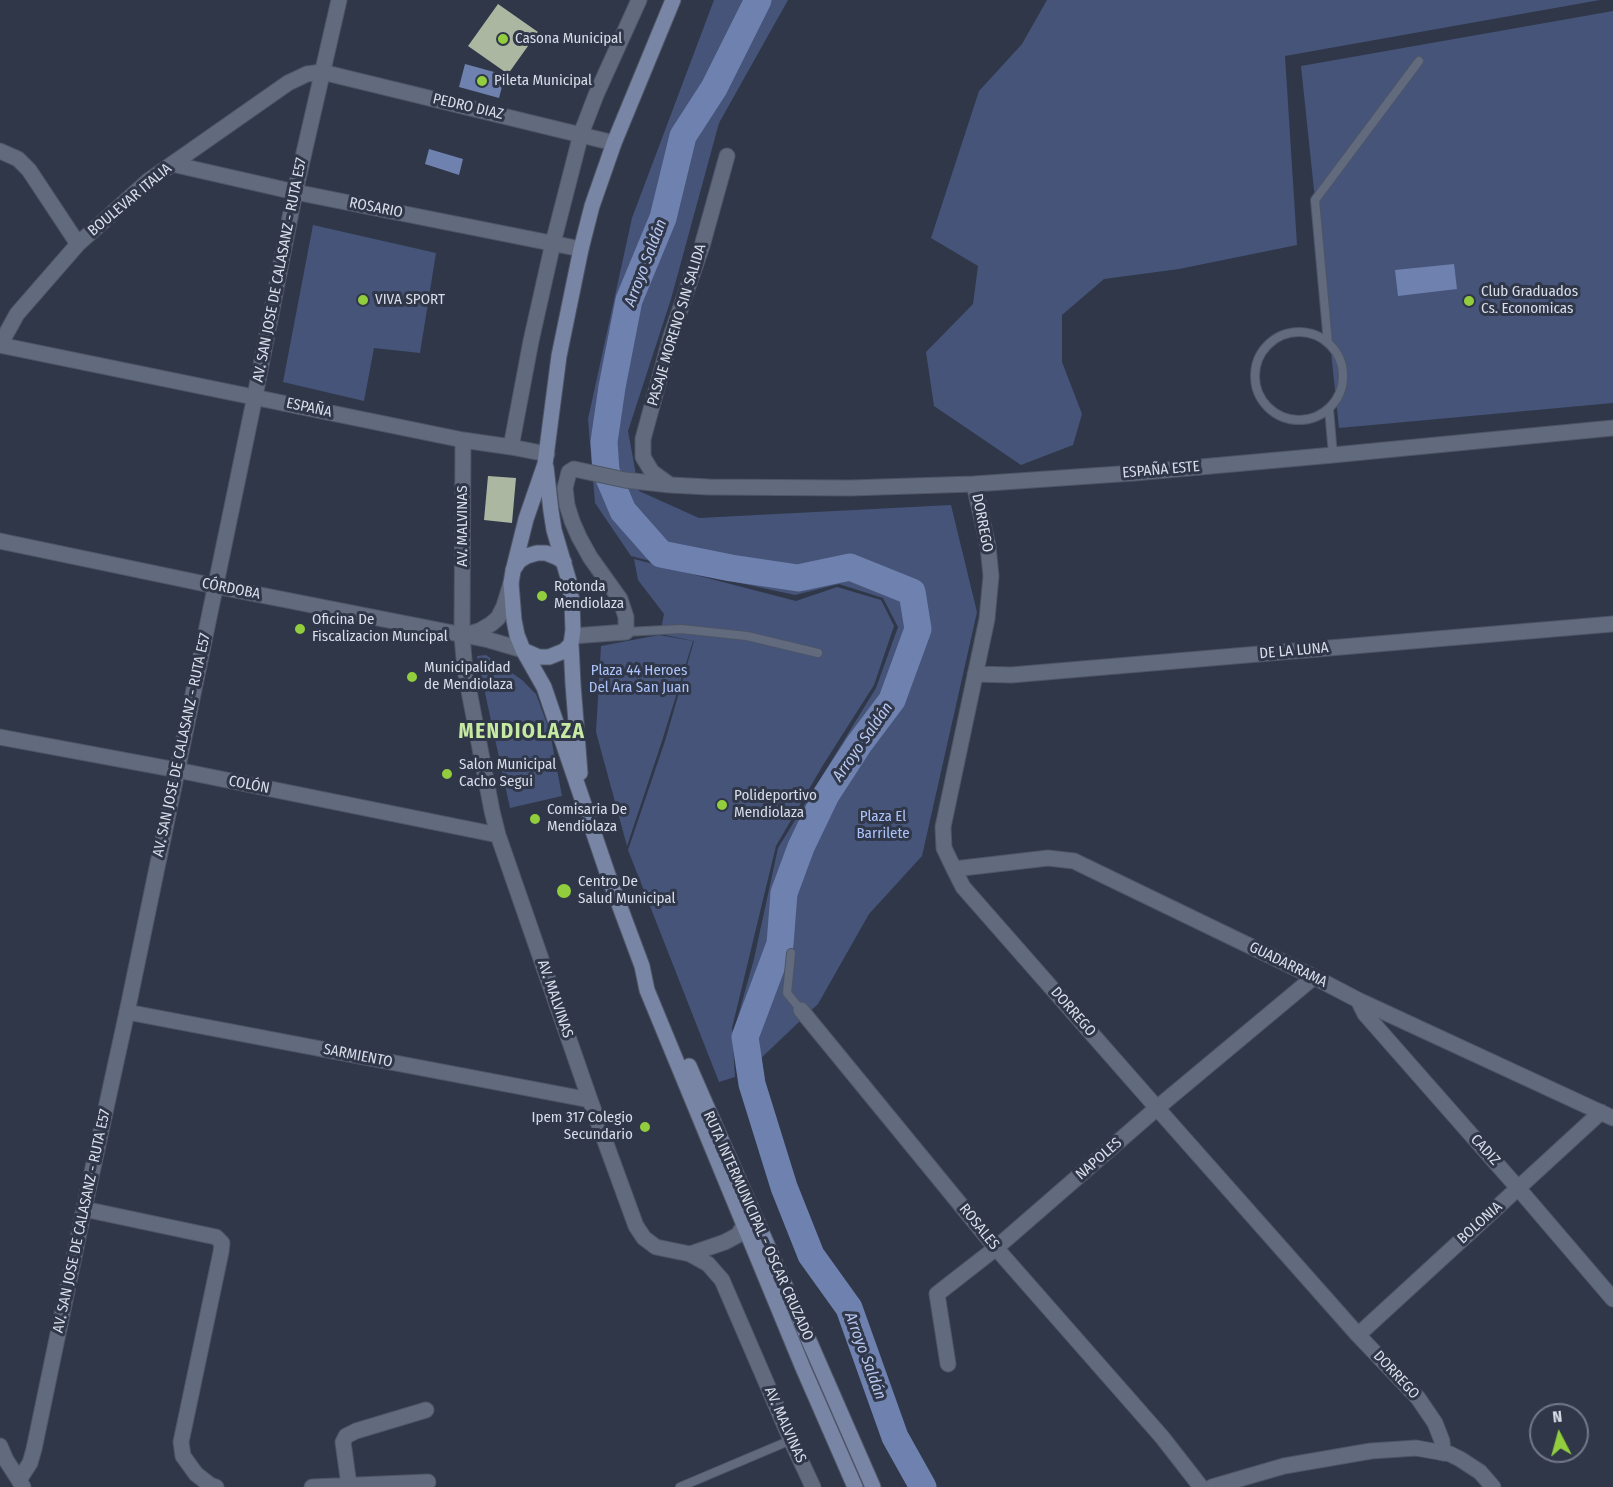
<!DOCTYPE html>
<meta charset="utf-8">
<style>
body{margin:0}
#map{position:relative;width:1613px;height:1487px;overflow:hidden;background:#2f3749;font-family:"Fira Sans Condensed",sans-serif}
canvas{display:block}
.north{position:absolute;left:1529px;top:1403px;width:60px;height:60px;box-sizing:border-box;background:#2f3749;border:2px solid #737989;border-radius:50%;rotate:354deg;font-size:16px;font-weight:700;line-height:24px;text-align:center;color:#d8dde9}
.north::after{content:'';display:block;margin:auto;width:21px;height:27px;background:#92cd3e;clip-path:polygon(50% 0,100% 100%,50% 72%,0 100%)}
</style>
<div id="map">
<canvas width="1613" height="1487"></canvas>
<div class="north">N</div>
</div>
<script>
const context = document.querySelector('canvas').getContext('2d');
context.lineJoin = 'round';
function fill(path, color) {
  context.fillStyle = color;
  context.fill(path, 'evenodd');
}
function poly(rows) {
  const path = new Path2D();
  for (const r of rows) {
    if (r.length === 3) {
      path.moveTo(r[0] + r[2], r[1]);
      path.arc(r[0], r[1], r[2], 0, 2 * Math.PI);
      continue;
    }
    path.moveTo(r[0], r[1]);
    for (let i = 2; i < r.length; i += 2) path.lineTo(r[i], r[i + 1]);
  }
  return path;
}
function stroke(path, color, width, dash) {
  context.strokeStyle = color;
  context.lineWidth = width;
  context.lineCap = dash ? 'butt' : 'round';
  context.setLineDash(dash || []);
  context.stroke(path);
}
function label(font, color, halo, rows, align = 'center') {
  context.font = font + ' "Fira Sans Condensed",sans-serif';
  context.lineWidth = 6;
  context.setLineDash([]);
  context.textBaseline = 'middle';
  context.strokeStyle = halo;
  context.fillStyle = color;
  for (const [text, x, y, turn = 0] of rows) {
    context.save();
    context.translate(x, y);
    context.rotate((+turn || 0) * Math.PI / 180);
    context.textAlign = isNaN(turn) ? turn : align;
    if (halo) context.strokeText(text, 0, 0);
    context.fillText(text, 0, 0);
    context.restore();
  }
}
const green = poly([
 [714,0,788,0,719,123,671,299,628,431,639,491,699,518,951,505,977,612,922,856,869,914,818,1004,739,1079,735,1027,754,959,778,848,876,688,898,627,883,598,839,584,795,595,707,576,631,556,595,503,588,419,632,218],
 [1047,0,1600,0,1285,56,1297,245,1179,269,1104,279,1062,315,1062,362,1082,414,1073,445,1021,465,934,406,926,352,973,304,978,266,931,238,979,91,1022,44],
 [1613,11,1613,403,1339,428,1301,66],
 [313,225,436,253,420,353,374,348,364,401,283,382],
 [634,559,796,601,837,587,881,600,894,626,874,685,823,765,776,846,732,1028,735,1077,719,1082,628,850,665,741,694,641,660,634,664,614,638,580],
 [659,635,693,641,662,741,627,846,596,732,601,646],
 [486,655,522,680,536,694,550,732,562,796,510,808,477,656]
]);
const water = poly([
 [465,64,505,75,499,98,459,87],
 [429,149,463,159,459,175,425,164],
 [1454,264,1457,289,1398,296,1395,270]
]);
const river = poly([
 [758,0,714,88,683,136,663,218,629,300,612,387,604,442,606,471,623,511,661,554,731,568,798,578,850,567,912,592,918,629,892,700,859,744,826,795,801,847,784,893,780,944,745,1037,752,1084,784,1187,811,1255,849,1308,895,1437,923,1487]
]);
const building = poly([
 [498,4,538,32,508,74,468,46],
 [488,476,516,478,512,523,484,520]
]);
const service = poly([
 [1299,376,44],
 [1328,343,1315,200,1419,61],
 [1329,409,1333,455],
 [626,632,681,629,747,636,818,653],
 [791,953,787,993,801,1010],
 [680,1487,791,1440]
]);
const minor = poly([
 [0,151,18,159,29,170,78,244],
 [172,164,295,192,581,249],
 [463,440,462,636,465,670,492,811,498,835,590,1100,636,1226,644,1238,656,1247,690,1254,708,1264,722,1280,791,1440,813,1487],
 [511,447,531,341,553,243,581,134,596,95,639,0],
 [547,454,511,447,463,440,0,345,17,314,78,244,148,181,288,83,307,74,322,72,614,143],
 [974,484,988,546,991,576,987,619,943,827,944,848,954,869,963,887,1157,1108,1358,1335,1418,1398,1435,1423,1442,1441,1443,1453],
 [670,485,652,472,643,457,643,439,671,336,702,246,727,156],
 [0,541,215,586],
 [573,636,626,632,626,617,620,599,590,557,579,537,572,521,567,505,565,488,569,472,574,469,625,480,670,485,709,487,850,488,974,484,1134,473,1333,455,1613,428],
 [975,674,1011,675,1613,624],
 [0,737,177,770,498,835],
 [954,869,1048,858,1074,861,1314,977,1358,1000,1613,1118],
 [1358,1000,1365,1014,1518,1188,1613,1299],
 [801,1010,996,1248,1162,1437,1201,1487],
 [127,1012,590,1100],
 [84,1209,216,1237,222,1243,221,1252,181,1442,183,1456,196,1474,210,1485,216,1487],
 [690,1254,725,1242,738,1235,744,1225],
 [1358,1335,1601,1112],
 [948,1364,937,1294,996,1248,1157,1108,1314,977],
 [0,1446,6,1460,19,1480],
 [349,1485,343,1442,346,1436,356,1431,426,1410],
 [312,1487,428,1482]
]);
const tertiary = poly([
 [215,586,489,640,523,650],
 [465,635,479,631,491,624,498,618,504,606,511,583],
 [23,1487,19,1480,30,1463,34,1449,84,1209,127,1012,255,396,295,192,339,0],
 [1212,1487,1284,1466,1371,1451,1416,1448,1450,1454,1460,1459,1480,1472,1493,1487]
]);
const secondary = poly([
 [673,0,614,143,592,206,581,249,559,356,545,464,526,519,513,571,511,583,514,620,517,635,523,650,544,687,607,872,642,966,647,990,803,1368,855,1487],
 [546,467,551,511,554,530,569,581,572,603,573,630,571,644,573,684,580,773],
 [513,570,519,561,527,556,537,553,546,553,556,557,564,562],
 [523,650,539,657,549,657,564,651,571,644],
 [689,1066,873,1487]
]);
const markers = [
 [503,39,6,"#92cd3e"],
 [482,81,6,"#92cd3e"],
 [363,300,6,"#92cd3e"],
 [1469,301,6,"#92cd3e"],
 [542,596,6,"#92cd3e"],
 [300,629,6,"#92cd3e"],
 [412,677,6,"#92cd3e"],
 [447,774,6,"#92cd3e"],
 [722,805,6,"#92cd3e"],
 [535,819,6,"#92cd3e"],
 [564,891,8,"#92cd3e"],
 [645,1127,6,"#92cd3e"]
];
const poiNames = [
 ["Casona Municipal",515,39],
 ["Pileta Municipal",494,81],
 ["Club Graduados",1481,292],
 ["Cs. Economicas",1481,309],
 ["VIVA SPORT",375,300],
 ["Rotonda",554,587],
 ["Mendiolaza",554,604],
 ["Oficina De",312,620],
 ["Fiscalizacion Muncipal",312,637],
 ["Municipalidad",424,668],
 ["de Mendiolaza",424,685],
 ["Salon Municipal",459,765],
 ["Cacho Segui",459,782],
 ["Polideportivo",734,796],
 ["Mendiolaza",734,813],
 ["Comisaria De",547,810],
 ["Mendiolaza",547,827],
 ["Centro De",578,882],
 ["Salud Municipal",578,899],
 ["Ipem 317 Colegio",633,1118,"right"],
 ["Secundario",633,1135,"right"]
];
const streetNames = [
 ["PEDRO DIAZ",468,107,13],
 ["BOULEVAR ITALIA",130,200,-40],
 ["ROSARIO",376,208,11],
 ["AV. SAN JOSE DE CALASANZ - RUTA E57",280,270,-79],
 ["PASAJE MORENO SIN SALIDA",677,325,-73],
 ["ESPAÑA",309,408,12],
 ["ESPAÑA ESTE",1161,470,-5],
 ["DORREGO",982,523,79],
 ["AV. MALVINAS",463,526,-90],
 ["CÓRDOBA",231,589,11],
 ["DE LA LUNA",1294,651,-5],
 ["AV. SAN JOSE DE CALASANZ - RUTA E57",182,745,-78],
 ["COLÓN",249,785,11],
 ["GUADARRAMA",1288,965,26],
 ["AV. MALVINAS",555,999,71],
 ["DORREGO",1073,1012,49],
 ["SARMIENTO",358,1056,11],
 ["CADIZ",1485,1150,48],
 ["NAPOLES",1099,1159,-41],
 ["AV. SAN JOSE DE CALASANZ - RUTA E57",82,1221,-78],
 ["BOLONIA",1480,1223,-42],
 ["RUTA INTERMUNICIPAL - OSCAR CRUZADO",758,1226,66],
 ["ROSALES",979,1227,51],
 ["DORREGO",1396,1375,47],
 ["AV. MALVINAS",785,1425,66]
];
const parkNames = [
 ["Plaza 44 Heroes",639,671],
 ["Del Ara San Juan",639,688],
 ["Plaza El",883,817],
 ["Barrilete",883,834]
];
const waterNames = [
 ["Arroyo Saldán",646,263,-69],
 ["Arroyo Saldán",863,742,-55],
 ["Arroyo Saldán",865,1356,70]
];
const districtNames = [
 ["MENDIOLAZA",522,732]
];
fill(green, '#465479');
fill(water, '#6f81af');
stroke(river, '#6f81af', 27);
fill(building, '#acb7a1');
stroke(service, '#4d5566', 10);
stroke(minor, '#4d5566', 17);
stroke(tertiary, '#4d5566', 17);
stroke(secondary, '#4d5566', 17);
stroke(service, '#626a7e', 8);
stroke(minor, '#626a7e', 15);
stroke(tertiary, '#626a7e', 15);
stroke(secondary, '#7985a5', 15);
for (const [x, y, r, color] of markers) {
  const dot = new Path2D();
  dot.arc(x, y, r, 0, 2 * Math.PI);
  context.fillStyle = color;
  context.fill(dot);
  stroke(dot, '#2f3749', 2);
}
label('15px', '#d8dde9', '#2f3749', poiNames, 'left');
label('15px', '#d8dde9', '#2f3749', streetNames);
label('15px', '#acc2fa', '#2f3749', parkNames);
label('italic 16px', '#b8c8f3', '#2f3749', waterNames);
context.letterSpacing = '1.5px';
label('bold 21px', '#c7eaa3', '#2f3749', districtNames);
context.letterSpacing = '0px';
</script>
